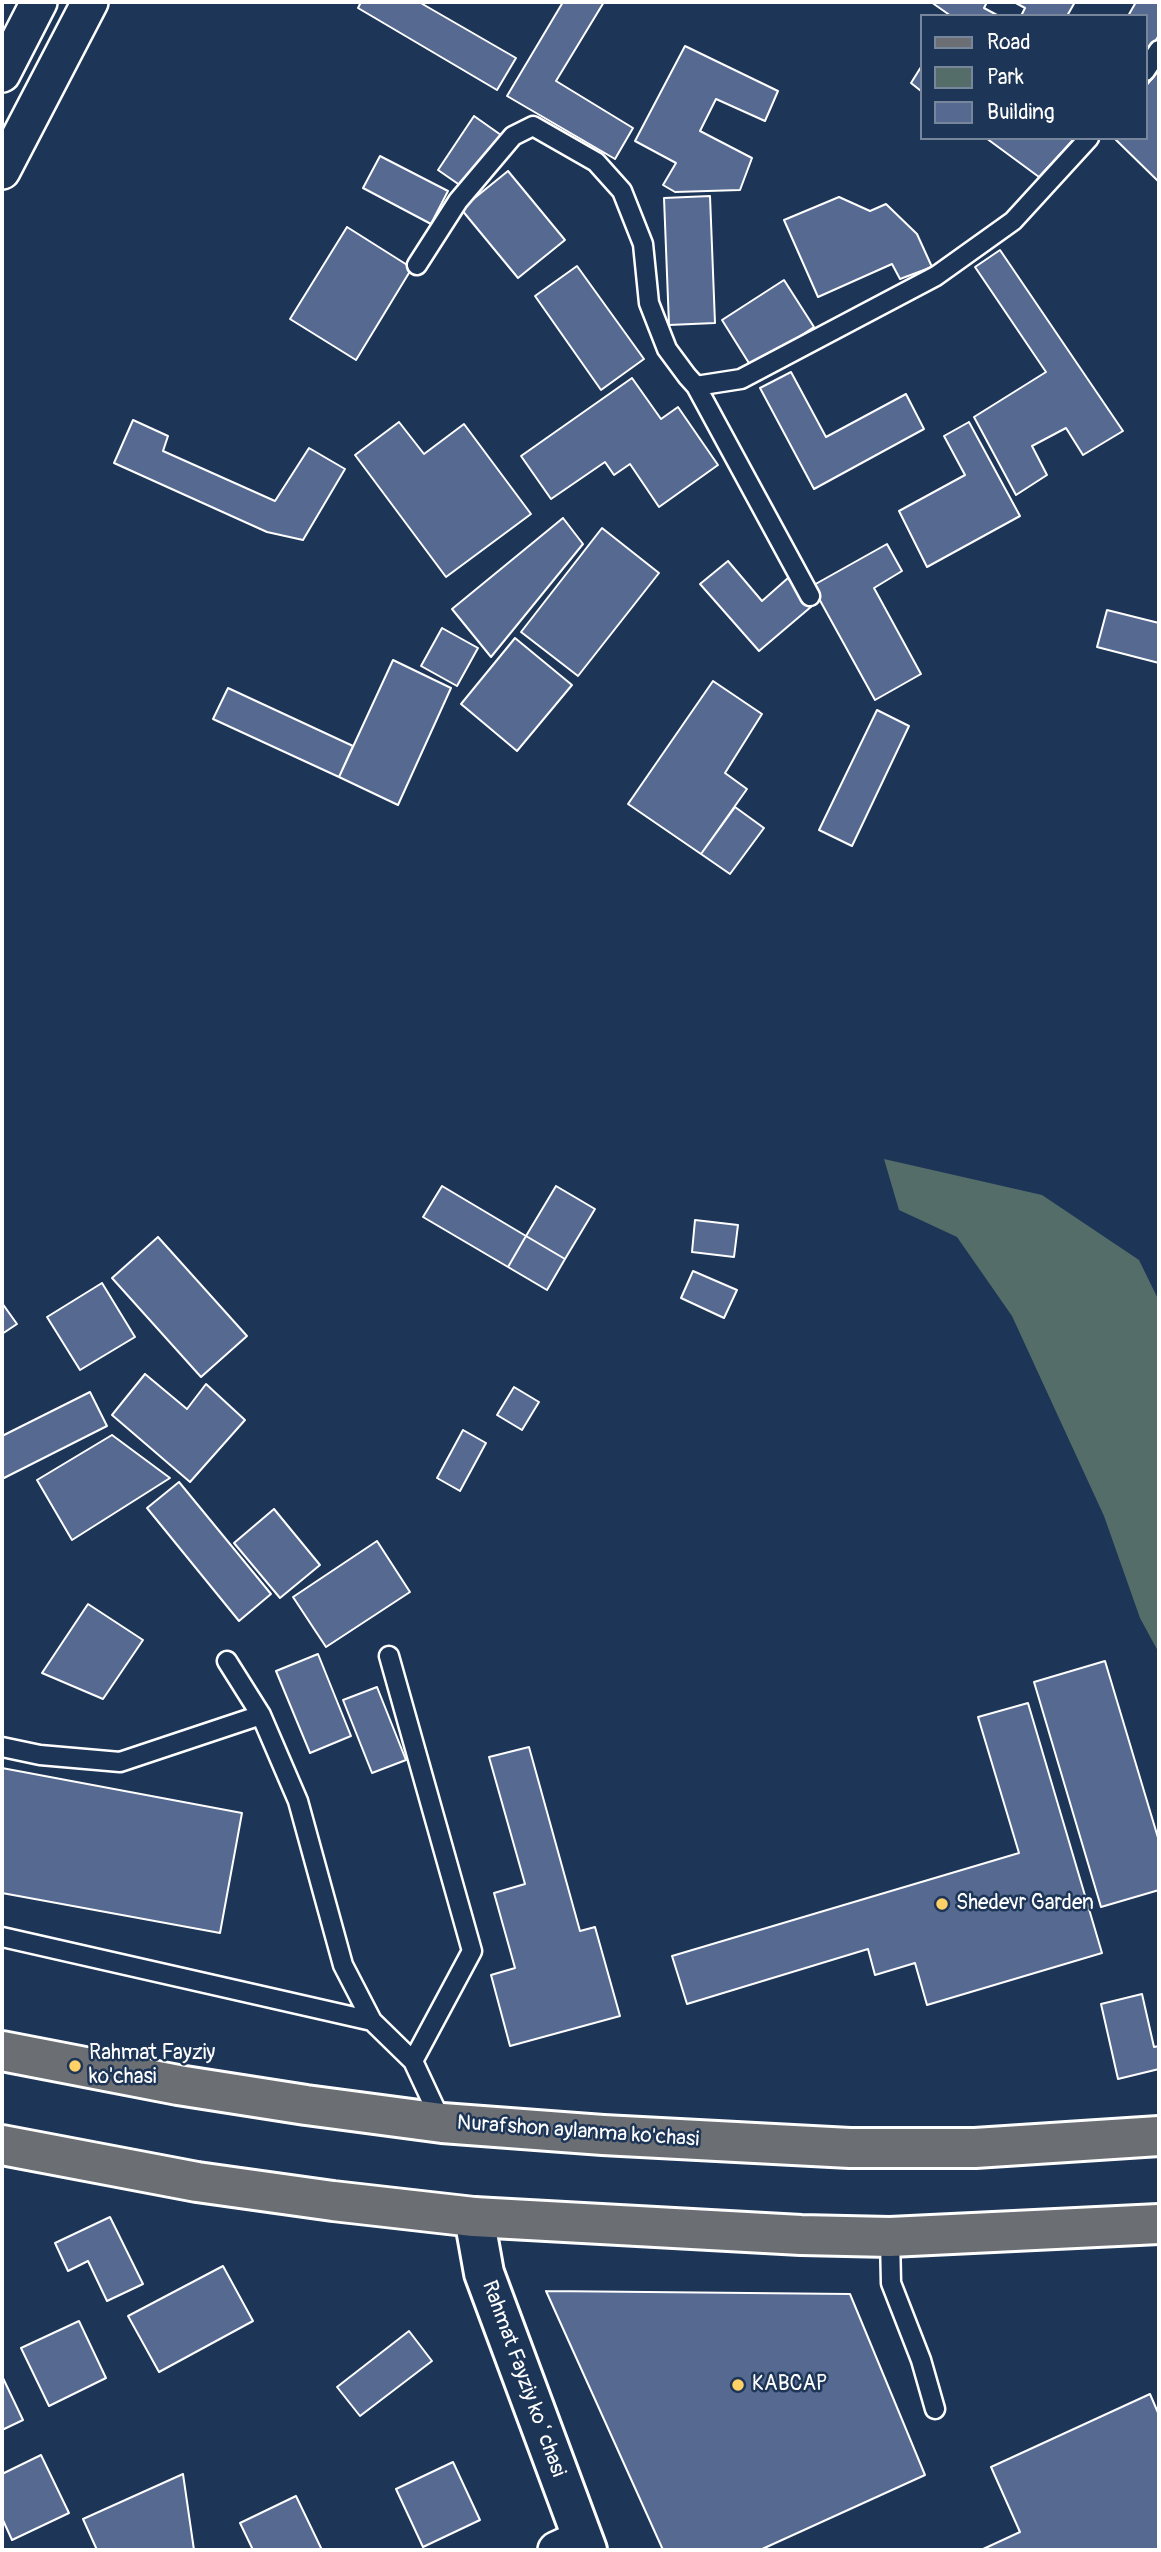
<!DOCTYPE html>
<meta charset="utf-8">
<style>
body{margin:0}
#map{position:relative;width:1161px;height:2552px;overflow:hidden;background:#1d3557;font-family:Pangolin,sans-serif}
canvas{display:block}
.frame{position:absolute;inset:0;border:4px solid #fff;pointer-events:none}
.legend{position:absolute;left:920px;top:14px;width:228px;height:126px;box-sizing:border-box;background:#1d3557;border:2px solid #77869a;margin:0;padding:9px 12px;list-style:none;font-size:21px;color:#fff}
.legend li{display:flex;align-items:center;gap:14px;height:35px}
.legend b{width:35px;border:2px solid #77869a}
</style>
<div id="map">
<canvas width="1161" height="2552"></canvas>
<div class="frame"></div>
<ul class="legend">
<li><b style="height:9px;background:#6b6f74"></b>Road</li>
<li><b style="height:19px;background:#556d69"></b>Park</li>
<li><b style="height:19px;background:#566a91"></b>Building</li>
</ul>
</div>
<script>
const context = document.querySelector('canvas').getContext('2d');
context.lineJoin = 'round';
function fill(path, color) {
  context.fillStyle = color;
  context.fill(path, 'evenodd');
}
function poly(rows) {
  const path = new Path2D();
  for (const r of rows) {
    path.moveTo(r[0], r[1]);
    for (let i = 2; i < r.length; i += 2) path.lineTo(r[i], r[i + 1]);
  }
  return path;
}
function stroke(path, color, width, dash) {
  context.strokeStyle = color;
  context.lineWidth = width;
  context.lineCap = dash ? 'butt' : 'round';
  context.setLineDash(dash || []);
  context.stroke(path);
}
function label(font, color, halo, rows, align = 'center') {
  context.font = font + ' Pangolin,sans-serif';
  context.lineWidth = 5;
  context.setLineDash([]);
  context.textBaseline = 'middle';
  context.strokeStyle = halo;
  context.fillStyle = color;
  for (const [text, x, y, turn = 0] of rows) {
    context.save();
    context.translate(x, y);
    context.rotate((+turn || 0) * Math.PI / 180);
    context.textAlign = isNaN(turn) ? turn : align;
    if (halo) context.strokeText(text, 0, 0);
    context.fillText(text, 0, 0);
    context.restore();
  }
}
const green = poly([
 [884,1159,1042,1195,1139,1260,1159,1301,1159,1653,1140,1618,1104,1516,1012,1316,957,1237,899,1210]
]);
const building = poly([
 [361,2,419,2,516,58,497,90,358,8,361,2],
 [563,2,604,2,556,81,633,128,615,159,507,96,563,2],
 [931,2,987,2,984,8,997,15,951,16,931,2],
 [1014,2,1075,2,1067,16,1021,16,1025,8,1014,2],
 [1136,2,1159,2,1159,35,1145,58,1145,16,1128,16,1136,2],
 [685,46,778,91,765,121,716,99,700,131,752,158,740,190,675,192,663,185,676,163,635,141,685,46],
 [921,67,921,91,911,83,921,67],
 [1159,70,1159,182,1114,138,1145,138,1145,87,1159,70],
 [474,116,501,135,464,188,438,170,474,116],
 [986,138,1075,138,1039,177,986,138],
 [380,156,448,191,431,224,363,188,380,156],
 [508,171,565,240,518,278,461,209,508,171],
 [710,196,715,323,669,325,664,198,710,196],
 [839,197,870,211,886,204,917,234,932,267,900,279,892,264,818,297,784,220,839,197],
 [347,227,412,268,356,360,290,319,347,227],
 [1000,250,1123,431,1083,455,1066,428,1032,446,1047,475,1016,495,974,417,1046,372,975,267,1000,250],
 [577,266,644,359,601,390,535,296,577,266],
 [784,280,814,327,752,368,722,320,784,280],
 [791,372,826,437,906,394,924,429,814,489,760,388,791,372],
 [632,378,661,419,678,407,718,465,659,507,630,464,614,475,605,462,551,499,521,456,632,378],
 [133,420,168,436,163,451,275,501,309,448,345,469,303,540,267,532,114,463,133,420],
 [399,422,424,454,464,424,531,514,446,577,355,455,399,422],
 [969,422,1020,516,927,567,899,511,965,475,944,436,969,422],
 [563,518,583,544,491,657,452,609,563,518],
 [602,528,659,573,578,676,521,632,602,528],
 [887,544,902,571,874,588,921,674,875,700,812,586,887,544],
 [728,561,762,601,788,578,812,606,759,651,700,584,728,561],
 [1107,610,1159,623,1159,663,1097,647,1107,610],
 [442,628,478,648,457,686,421,666,442,628],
 [515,638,572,685,517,751,461,704,515,638],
 [393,660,451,688,398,805,339,777,393,660],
 [713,681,762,714,725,773,747,789,701,854,628,804,713,681],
 [228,688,353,746,339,777,213,719,228,688],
 [877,710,909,726,852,846,819,830,877,710],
 [735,807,764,828,730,874,701,854,735,807],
 [442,1186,526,1236,508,1267,423,1217,442,1186],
 [556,1186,595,1209,565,1259,526,1236,556,1186],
 [695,1220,738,1225,734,1257,692,1252,695,1220],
 [526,1236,565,1259,547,1290,508,1267,526,1236],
 [158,1237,247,1336,201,1377,112,1278,158,1237],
 [693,1271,737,1290,724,1318,681,1298,693,1271],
 [102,1283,135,1337,80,1370,47,1317,102,1283],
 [2,1303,17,1324,2,1334,2,1303],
 [145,1374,187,1409,206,1384,245,1420,190,1482,112,1415,145,1374],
 [514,1387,539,1402,522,1430,497,1415,514,1387],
 [90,1392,107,1426,2,1479,2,1436,90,1392],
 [463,1430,486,1443,460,1491,437,1478,463,1430],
 [112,1435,170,1478,72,1540,37,1480,112,1435],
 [179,1482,271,1594,239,1621,147,1508,179,1482],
 [274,1509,320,1565,280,1598,234,1543,274,1509],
 [377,1541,410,1592,326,1647,293,1597,377,1541],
 [88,1604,143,1640,103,1699,42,1673,88,1604],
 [318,1654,351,1736,310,1753,276,1671,318,1654],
 [1105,1661,1159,1841,1159,1890,1101,1907,1034,1682,1105,1661],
 [377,1687,406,1760,372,1773,343,1700,377,1687],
 [1028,1703,1102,1953,927,2005,915,1963,875,1975,868,1949,687,2004,672,1956,1019,1853,978,1717,1028,1703],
 [529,1747,580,1931,595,1927,620,2016,510,2046,491,1975,515,1968,494,1893,525,1884,489,1757,529,1747],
 [2,1768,242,1813,220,1933,2,1893,2,1768],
 [1142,1994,1154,2047,1159,2046,1159,2069,1118,2079,1101,2004,1142,1994],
 [110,2217,143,2284,107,2301,88,2261,68,2271,55,2243,110,2217],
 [223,2266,253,2321,159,2372,128,2316,223,2266],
 [546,2291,850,2294,925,2475,760,2550,663,2550,546,2291],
 [79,2321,106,2378,49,2406,21,2348,79,2321],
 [409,2331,432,2361,360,2416,337,2387,409,2331],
 [2,2376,23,2420,2,2430,2,2376],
 [1150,2394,1159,2415,1159,2550,981,2550,1020,2532,991,2467,1150,2394],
 [41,2455,69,2513,12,2540,2,2518,2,2474,41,2455],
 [453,2462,480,2520,423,2547,396,2489,453,2462],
 [183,2474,194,2550,97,2550,83,2519,183,2474],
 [296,2496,322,2550,253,2550,240,2523,296,2496]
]);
const service = poly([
 [1145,71,1159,50],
 [417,265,458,201,513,136,533,126,596,162,622,191,643,244,649,303,667,349,687,376,696,386,741,379,936,276,1013,221,1089,138],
 [696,386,810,596],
 [389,1656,472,1951,413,2061,442,2123],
 [227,1661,261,1715,298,1801,343,1965,372,2021,413,2061],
 [2,1747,40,1755,120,1762,261,1715],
 [2,1937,372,2021],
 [890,2237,891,2283,921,2360,935,2409]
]);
const minor = poly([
 [2,74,39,2],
 [2,171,90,2],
 [556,2550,582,2538]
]);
const tertiary = poly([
 [474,2217,484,2273,587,2550]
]);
const primary = poly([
 [2,2051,178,2085,306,2105,442,2123,603,2135,850,2148,975,2148,1159,2136],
 [2,2145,197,2182,333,2201,474,2217,801,2235,890,2237,1159,2224]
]);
const markers = [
 [942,1904,7,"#ffd166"],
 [75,2066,7,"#ffd166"],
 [738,2385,7,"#ffd166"]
];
const poiNames = [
 ["Shedevr Garden",956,1904],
 ["Rahmat Fayziy",89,2054],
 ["ko'chasi",89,2078],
 ["КАВСАР",752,2385]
];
const streetNames = [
 ["Nurafshon aylanma ko'chasi",578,2132,4],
 ["Rahmat Fayziy koʻchasi",523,2379,70]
];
fill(green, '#556d69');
fill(building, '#566a91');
stroke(building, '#fff', 2);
stroke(service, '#fff', 23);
stroke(minor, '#fff', 40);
stroke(tertiary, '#fff', 44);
stroke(primary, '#fff', 44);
stroke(service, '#1d3557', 18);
stroke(minor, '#1d3557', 35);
stroke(tertiary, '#1d3557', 38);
stroke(primary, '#6b6f74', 38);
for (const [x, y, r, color] of markers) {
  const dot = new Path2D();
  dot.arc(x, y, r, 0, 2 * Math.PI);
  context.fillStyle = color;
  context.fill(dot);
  stroke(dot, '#1d3557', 2.5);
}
label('21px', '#fff', '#1d3557', poiNames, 'left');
label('21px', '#fff', '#1d3557', streetNames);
</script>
